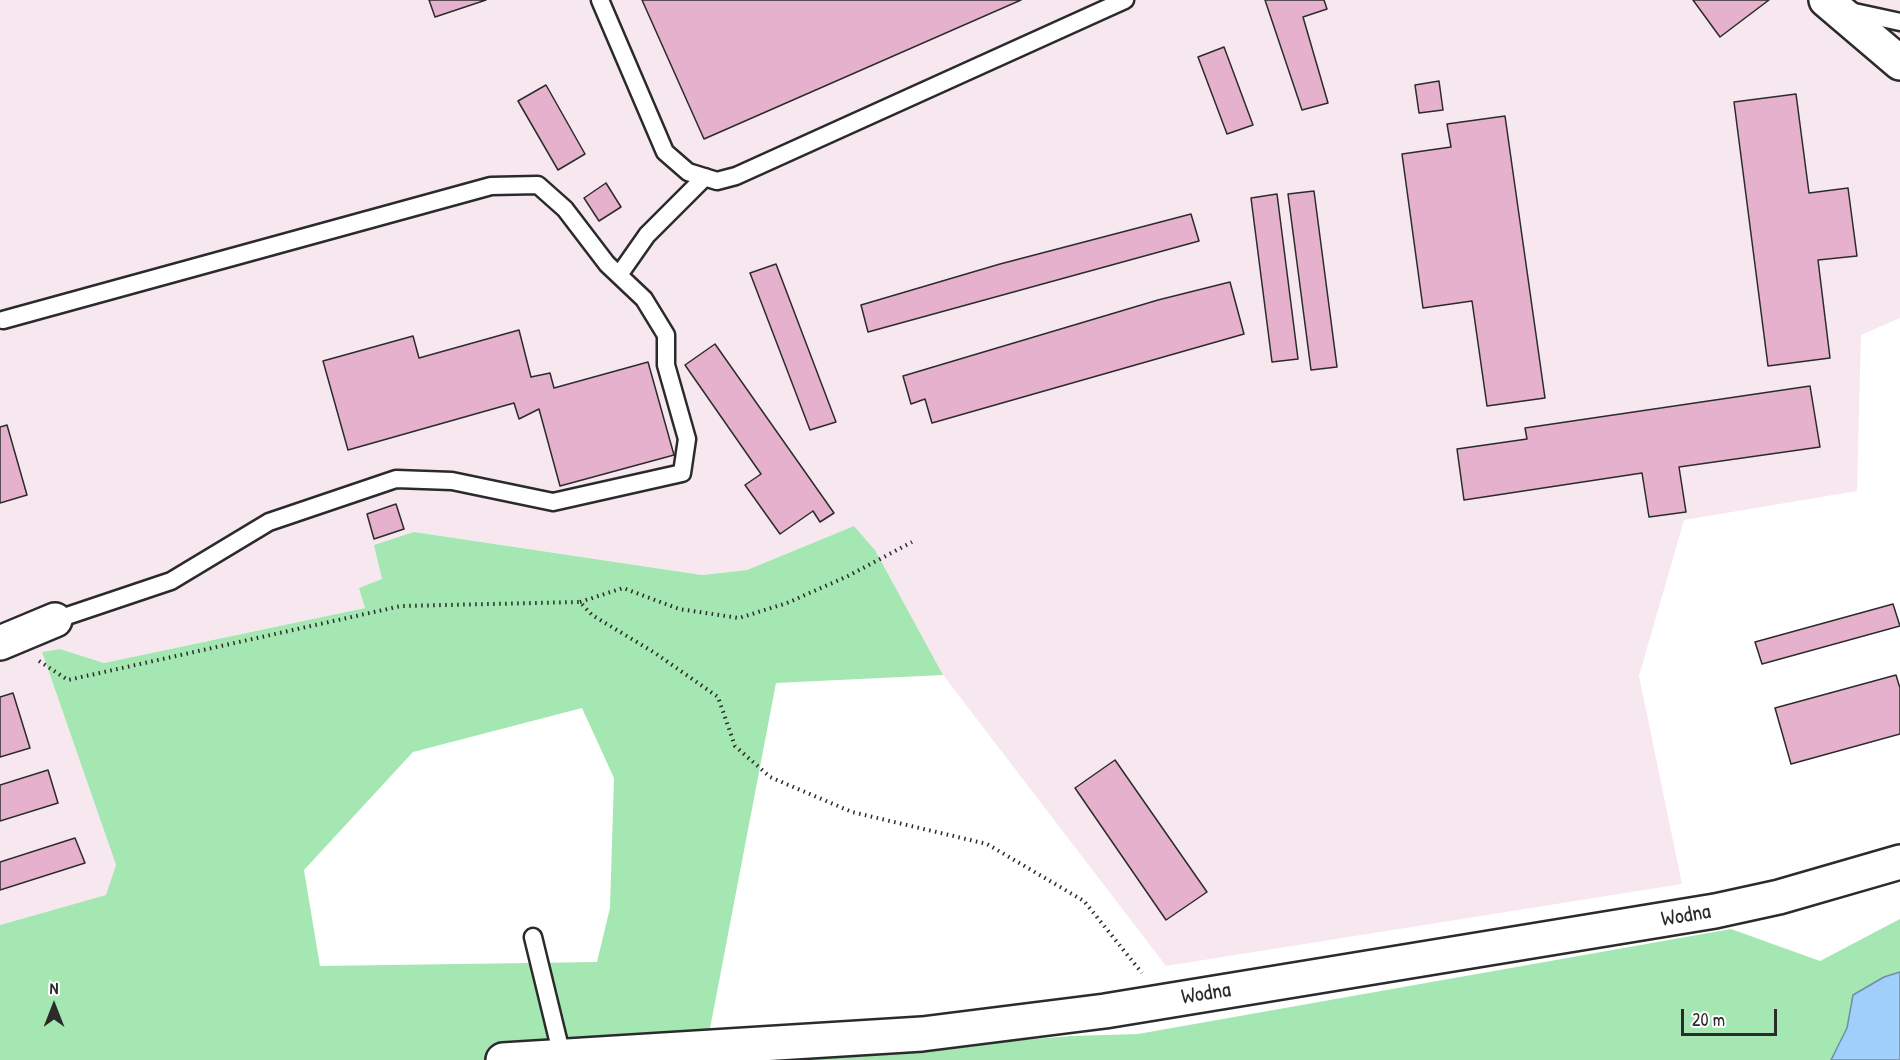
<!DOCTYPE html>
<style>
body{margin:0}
#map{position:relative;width:1900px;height:1060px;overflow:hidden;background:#fff;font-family:"Patrick Hand",sans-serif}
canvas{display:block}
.north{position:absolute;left:24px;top:976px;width:60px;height:60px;-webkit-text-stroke:4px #fff;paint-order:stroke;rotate:0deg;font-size:16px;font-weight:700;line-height:24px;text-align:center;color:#2b2b2b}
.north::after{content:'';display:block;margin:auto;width:21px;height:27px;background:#2b2b2b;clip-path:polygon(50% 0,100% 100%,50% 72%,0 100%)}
.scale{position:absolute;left:1681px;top:1009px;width:96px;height:27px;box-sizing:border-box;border:3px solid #2b2b2b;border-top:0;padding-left:8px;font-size:18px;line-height:21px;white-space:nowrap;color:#2b2b2b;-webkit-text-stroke:4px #fff;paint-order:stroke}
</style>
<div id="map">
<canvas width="1900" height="1060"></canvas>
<div class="north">N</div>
<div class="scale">20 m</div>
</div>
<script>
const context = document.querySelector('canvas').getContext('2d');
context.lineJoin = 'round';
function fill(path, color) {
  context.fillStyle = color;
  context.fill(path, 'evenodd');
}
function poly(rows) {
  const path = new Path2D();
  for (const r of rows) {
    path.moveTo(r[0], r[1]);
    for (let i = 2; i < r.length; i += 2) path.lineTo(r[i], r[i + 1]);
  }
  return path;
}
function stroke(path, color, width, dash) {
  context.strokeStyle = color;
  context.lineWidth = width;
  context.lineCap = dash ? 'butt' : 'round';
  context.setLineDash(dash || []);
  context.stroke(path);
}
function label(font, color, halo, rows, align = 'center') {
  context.font = font + ' "Patrick Hand",sans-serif';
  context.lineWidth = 4.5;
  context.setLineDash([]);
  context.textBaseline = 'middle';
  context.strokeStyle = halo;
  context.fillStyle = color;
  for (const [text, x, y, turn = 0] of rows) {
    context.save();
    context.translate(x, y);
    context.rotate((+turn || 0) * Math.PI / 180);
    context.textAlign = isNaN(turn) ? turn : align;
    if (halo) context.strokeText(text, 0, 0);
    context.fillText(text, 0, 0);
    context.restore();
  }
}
const built = poly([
 [0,0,1900,0,1900,318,1861,335,1857,491,1684,520,1639,676,1682,884,1166,966,943,675,875,550,854,526,747,570,702,575,414,532,365,608,104,663,60,649,42,652,116,865,107,895,0,925]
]);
const green = poly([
 [854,526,875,550,943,675,776,683,704,1060,0,1060,0,925,106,895,116,865,42,652,60,649,104,663,365,608,359,588,382,579,374,545,414,532,702,575,747,570],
 [582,708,614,778,610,908,597,962,320,966,304,870,413,752],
 [1900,919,1900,972,1884,977,1853,995,1847,1028,1831,1060,782,1060,1071,1036,1138,1034,1731,929,1820,961]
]);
const water = poly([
 [1900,972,1900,1060,1831,1060,1847,1028,1853,995,1884,977,1900,972]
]);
const building = poly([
 [429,0,486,0,435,17,429,0],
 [642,0,1021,0,704,139,642,0],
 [1265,0,1324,0,1327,9,1303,17,1328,103,1302,110,1265,0],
 [1693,0,1769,0,1720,37,1693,0],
 [1224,47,1253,125,1227,134,1198,57,1224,47],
 [1439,81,1443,110,1419,113,1415,85,1439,81],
 [546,85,585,154,558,170,518,101,546,85],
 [1796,94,1809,193,1848,188,1857,256,1818,260,1830,358,1768,366,1734,102,1796,94],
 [1505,116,1545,398,1487,406,1472,301,1423,308,1402,154,1451,147,1447,124,1505,116],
 [606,183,621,207,599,221,584,198,606,183],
 [1314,191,1337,367,1311,370,1288,194,1314,191],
 [1277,194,1298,359,1272,362,1251,198,1277,194],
 [1191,214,1199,241,868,332,861,305,1000,264,1191,214],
 [776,264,836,422,810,430,750,273,776,264],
 [1230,282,1244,334,932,423,925,399,911,404,903,376,1158,300,1230,282],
 [519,330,531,377,550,373,554,388,648,362,674,455,560,486,539,409,519,419,514,403,348,450,323,361,413,336,419,358,519,330],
 [715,344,834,513,820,522,813,511,780,534,745,485,761,474,685,365,715,344],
 [1810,386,1820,447,1679,467,1686,512,1649,517,1642,473,1464,500,1457,449,1527,439,1525,428,1810,386],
 [7,425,27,495,0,503,0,427,7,425],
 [396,504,404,529,374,539,367,514,396,504],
 [1893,604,1900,626,1762,664,1755,642,1893,604],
 [1896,675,1900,688,1900,734,1791,764,1775,708,1896,675],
 [13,693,30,748,0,757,0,697,13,693],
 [1115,760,1207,892,1166,920,1075,788,1115,760],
 [48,770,58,803,0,821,0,785,48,770],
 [75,838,85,863,0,890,0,862,75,838]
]);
const path = poly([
 [580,602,623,588,679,609,739,618,787,603,848,576,912,542],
 [39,661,68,680,401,606,580,602,592,615,655,653,718,697,735,746,770,777,852,812,987,844,1084,901,1142,973]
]);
const lane = poly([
 [600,0,665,152,688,172,717,181,736,176,1125,0],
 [1845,10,1900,22],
 [619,275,647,235,705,177],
 [3,320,491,186,538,185,565,209,607,264,644,299,666,335,666,365,687,439,682,473,553,502,452,481,396,479,269,522,171,581,55,620],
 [533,937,562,1056]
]);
const street = poly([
 [1826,0,1900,63],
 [0,643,55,620],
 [503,1060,922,1034,1105,1011,1715,911,1779,897,1900,862]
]);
const streetNames = [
 ["Wodna",1686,916,-10],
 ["Wodna",1206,994,-9]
];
fill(built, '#f7e8f0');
fill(green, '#a4e7b2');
fill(water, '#a0cffc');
stroke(water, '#718da8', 1.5);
fill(building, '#e5b1cc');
stroke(building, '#2b2b2b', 1.5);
stroke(lane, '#2b2b2b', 21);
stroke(street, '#2b2b2b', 38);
stroke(path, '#2b2b2b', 4, [1.5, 4.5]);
stroke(lane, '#fff', 16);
stroke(street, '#fff', 33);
label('22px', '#2b2b2b', '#fff', streetNames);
</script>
